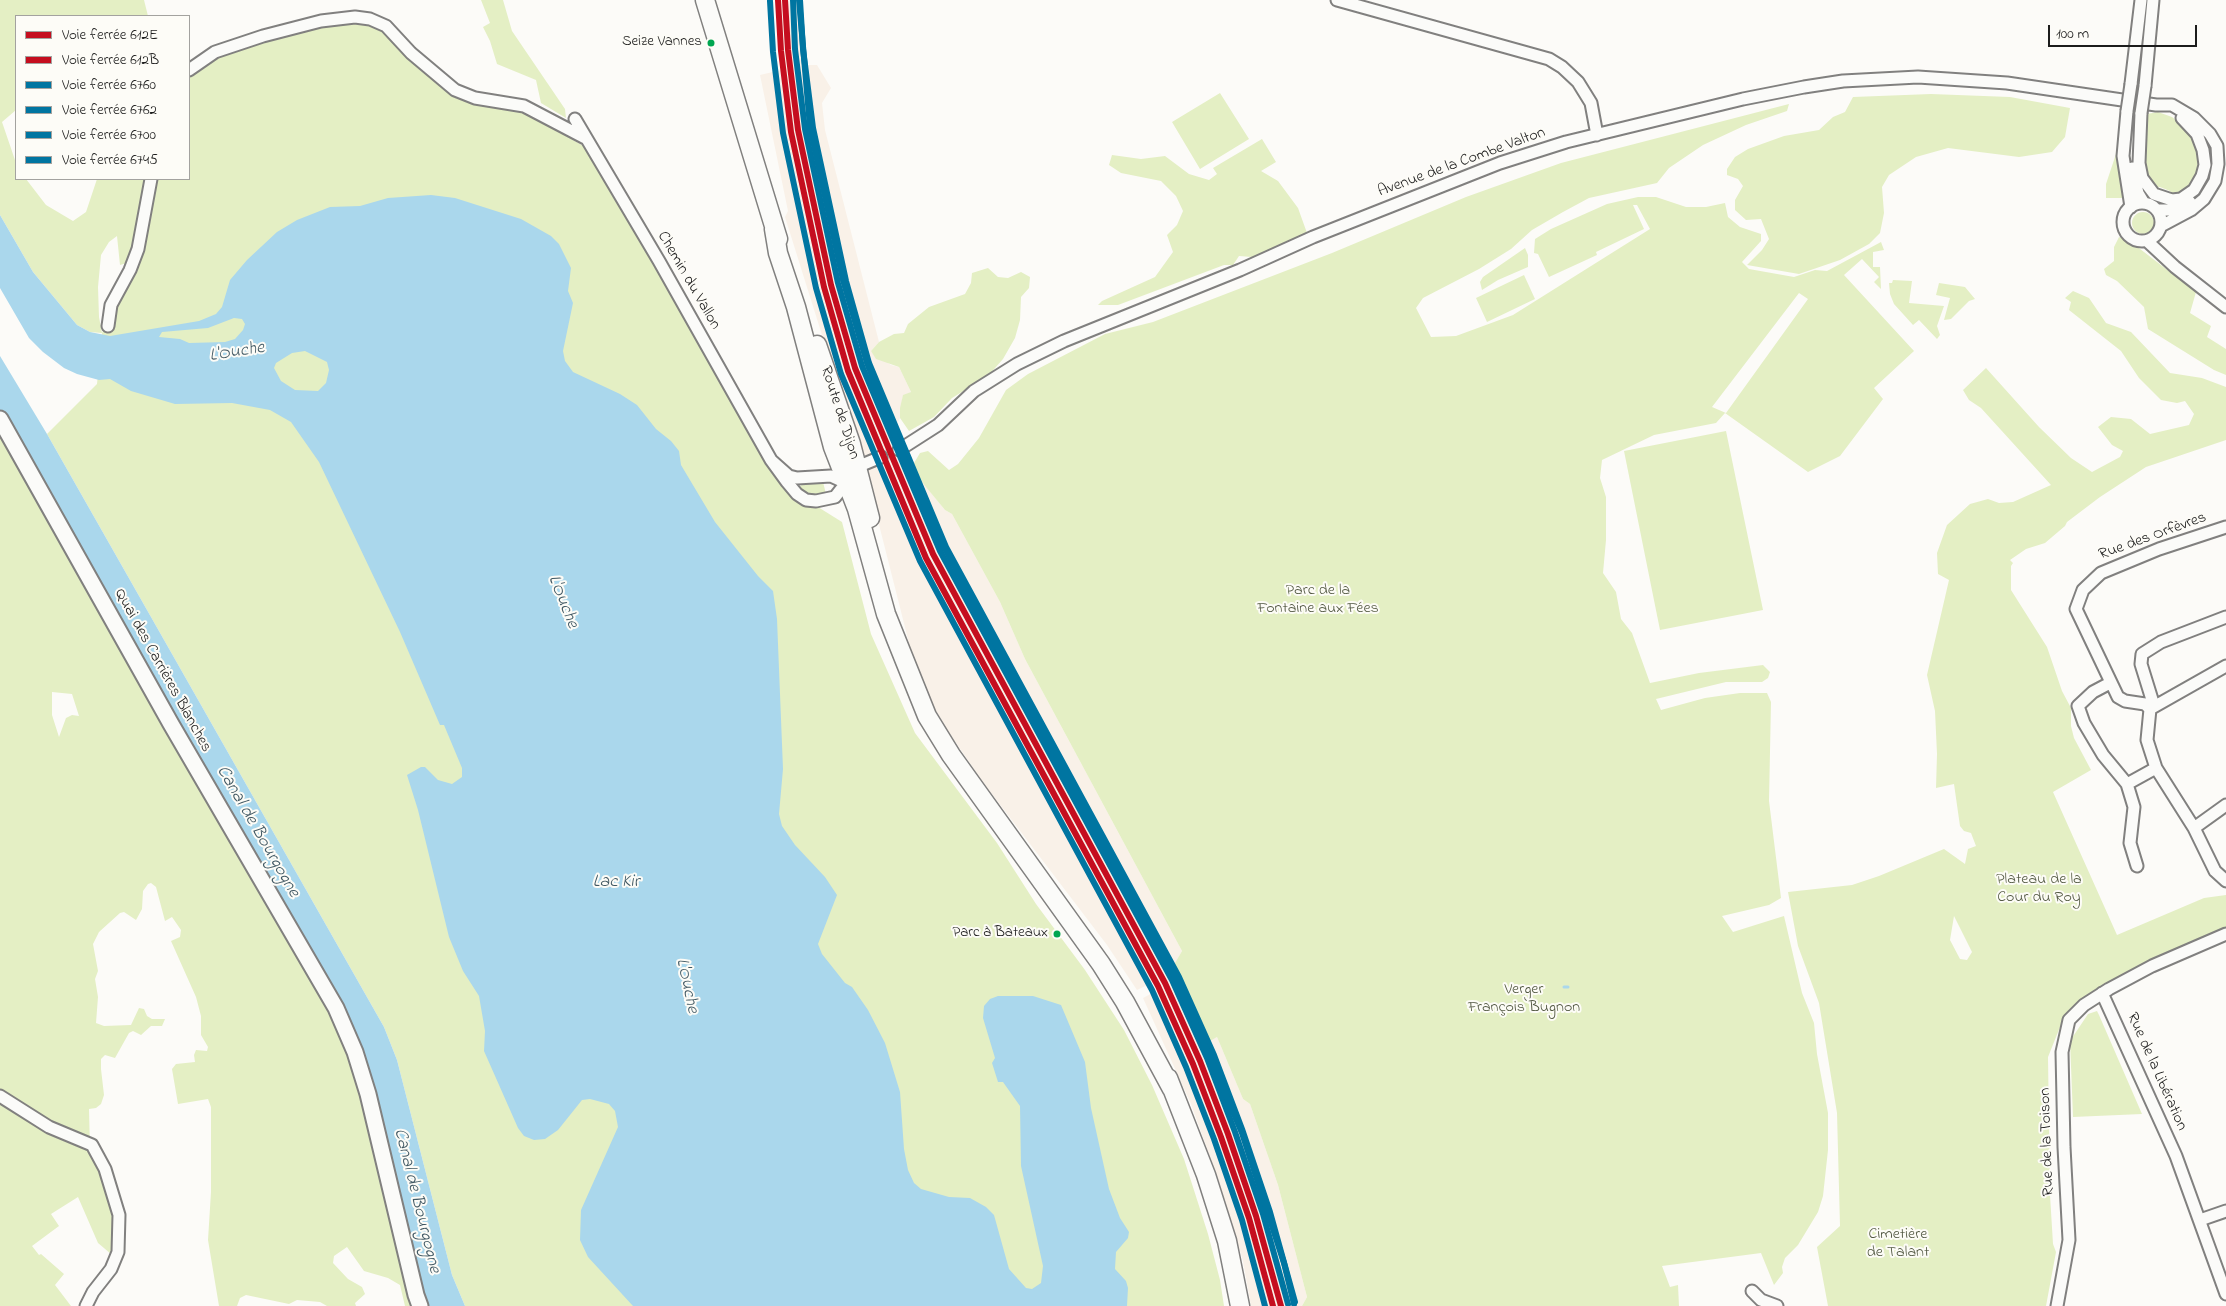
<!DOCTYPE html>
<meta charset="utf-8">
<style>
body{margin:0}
#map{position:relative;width:2226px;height:1306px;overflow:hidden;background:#fcfbf8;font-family:"Indie Flower",sans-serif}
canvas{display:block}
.legend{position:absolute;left:15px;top:15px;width:175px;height:165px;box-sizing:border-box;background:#fdfcf7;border:1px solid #a3a29f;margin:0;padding:6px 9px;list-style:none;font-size:15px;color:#1c1c1c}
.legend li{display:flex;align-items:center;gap:10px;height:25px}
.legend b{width:25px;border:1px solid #a3a29f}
.scale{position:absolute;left:2048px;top:25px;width:149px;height:22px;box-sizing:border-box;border:2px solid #1c1c1c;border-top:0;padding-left:6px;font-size:15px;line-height:18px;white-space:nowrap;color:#1c1c1c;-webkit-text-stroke:4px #fdfcf7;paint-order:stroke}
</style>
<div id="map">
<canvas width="2226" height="1306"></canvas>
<ul class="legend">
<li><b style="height:6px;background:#c50e1f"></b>Voie ferrée 612E</li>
<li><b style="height:6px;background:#c50e1f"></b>Voie ferrée 612B</li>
<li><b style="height:6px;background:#0075a1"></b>Voie ferrée 6760</li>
<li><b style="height:6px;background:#0075a1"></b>Voie ferrée 6762</li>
<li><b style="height:6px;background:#0075a1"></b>Voie ferrée 6700</li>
<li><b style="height:6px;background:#0075a1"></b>Voie ferrée 6745</li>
</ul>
<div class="scale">100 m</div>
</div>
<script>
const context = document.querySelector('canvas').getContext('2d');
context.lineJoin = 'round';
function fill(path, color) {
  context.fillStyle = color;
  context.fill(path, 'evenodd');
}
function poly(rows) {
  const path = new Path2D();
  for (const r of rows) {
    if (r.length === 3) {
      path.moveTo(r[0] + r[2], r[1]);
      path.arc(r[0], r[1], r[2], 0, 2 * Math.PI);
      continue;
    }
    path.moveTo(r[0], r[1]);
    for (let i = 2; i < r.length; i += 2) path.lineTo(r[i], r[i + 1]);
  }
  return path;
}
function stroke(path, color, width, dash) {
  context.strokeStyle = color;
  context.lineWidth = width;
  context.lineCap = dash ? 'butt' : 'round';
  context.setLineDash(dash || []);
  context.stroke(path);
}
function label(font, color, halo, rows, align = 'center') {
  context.font = font + ' "Indie Flower",sans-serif';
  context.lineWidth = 4;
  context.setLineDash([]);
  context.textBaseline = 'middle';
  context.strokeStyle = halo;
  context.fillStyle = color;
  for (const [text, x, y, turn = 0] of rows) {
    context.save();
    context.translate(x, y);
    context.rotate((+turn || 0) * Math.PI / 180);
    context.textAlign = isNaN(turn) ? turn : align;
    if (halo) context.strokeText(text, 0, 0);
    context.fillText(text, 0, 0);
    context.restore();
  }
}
const built = poly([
 [776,0,797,0,802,65,817,65,831,88,822,103,825,130,879,342,871,351,891,365,899,367,911,392,903,396,900,418,895,428,895,443,903,461,915,468,917,475,945,510,952,514,1000,602,1025,659,1182,951,1171,971,1185,987,1210,1040,1217,1037,1243,1099,1250,1104,1278,1185,1307,1297,1302,1306,1251,1306,1243,1261,1219,1182,1191,1104,1143,998,1160,989,1156,981,1137,990,1107,945,982,781,948,731,926,694,912,655,869,485,869,465,886,459,883,451,865,456,858,450,785,217,788,211,760,75,781,70]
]);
const green = poly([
 [0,0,144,0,148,16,16,16,16,110,2,122,16,163,16,179,26,179,46,205,73,221,86,212,97,179,145,179,133,250,127,263,120,265,117,236,109,242,101,255,98,287,99,317,102,333,137,265,154,179,189,179,189,75,219,55,285,34,350,20,375,25,383,30,421,71,454,95,473,103,525,112,592,151,801,504,818,507,842,522,871,634,915,733,997,843,1036,904,1085,970,1124,1030,1152,1085,1184,1159,1208,1234,1220,1280,1224,1306,465,1306,452,1275,397,1060,384,1027,47,434,97,384,102,333,90,332,77,325,33,272,0,215],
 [481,0,503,0,512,31,565,109,566,118,541,103,536,80,497,64,490,41,483,27,490,23],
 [1220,93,1249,139,1200,169,1172,122],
 [1931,94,2010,97,2070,108,2065,137,2052,152,2019,157,1948,148,1916,157,1889,175,1882,187,1884,213,1880,233,1869,244,1840,260,1799,274,1747,265,1762,250,1769,239,1761,219,1746,220,1735,210,1735,200,1743,186,1738,179,1727,175,1727,169,1735,157,1748,149,1784,136,1819,130,1833,117,1845,112,1853,97],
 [1789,104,1787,111,1746,125,1703,145,1669,168,1657,183,1589,198,1563,212,1532,230,1511,249,1479,269,1423,298,1416,308,1431,337,1456,336,1513,315,1650,229,1637,205,1633,205,1644,229,1596,252,1597,255,1549,277,1538,254,1534,253,1535,239,1551,229,1607,204,1638,197,1656,197,1686,207,1706,207,1725,203,1728,217,1740,227,1761,234,1761,241,1742,262,1749,269,1794,277,1815,270,1827,271,1881,242,1884,250,1873,252,1873,267,1880,267,1881,289,1874,282,1879,277,1862,259,1844,275,1914,351,1874,388,1883,399,1840,456,1808,472,1725,413,1716,423,1654,435,1602,460,1600,478,1606,497,1606,540,1603,573,1616,592,1621,619,1632,633,1650,683,1699,673,1763,665,1770,672,1768,678,1762,682,1726,682,1656,699,1661,710,1705,698,1740,693,1767,693,1771,702,1769,801,1781,898,1769,905,1722,916,1733,932,1784,916,1802,993,1814,1023,1817,1054,1828,1113,1828,1150,1823,1196,1818,1212,1798,1245,1785,1258,1782,1267,1783,1273,1774,1285,1761,1253,1662,1266,1670,1287,1678,1285,1679,1306,1302,1306,1307,1297,1278,1185,1250,1104,1243,1099,1217,1037,1210,1041,1185,987,1178,986,1171,970,1182,951,1025,659,1000,602,952,514,945,510,926,487,917,475,914,463,920,453,928,451,949,470,958,464,979,438,1006,390,1028,374,1105,334,1153,322,1332,253,1466,197,1561,163],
 [1799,293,1808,299,1726,413,1712,407],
 [2158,112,2172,117,2188,129,2199,145,2200,161,2198,175,2188,190,2174,197,2170,191,2160,187,2155,188,2145,172,2147,114],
 [1262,139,1276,162,1261,171,1278,181,1298,208,1307,233,1280,247,1252,257,1239,256,1233,265,1224,265,1118,305,1098,305,1102,301,1155,277,1173,252,1167,235,1177,225,1183,211,1176,196,1161,181,1121,173,1109,165,1112,155,1141,159,1165,156,1189,174,1209,180,1217,174,1213,168],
 [2121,139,2123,198,2106,198,2106,184],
 [2143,223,11],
 [2119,237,2131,242,2196,292,2190,313,2211,326,2207,337,2226,349,2226,375,2214,370,2148,329,2144,307,2117,281,2106,275,2104,269,2114,261,2114,247],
 [1525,248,1528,255,1528,267,1498,280,1482,290,1480,282,1483,277],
 [988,268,998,277,1008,278,1021,272,1030,277,1029,288,1021,297,1020,320,1015,338,1003,359,988,376,952,398,934,417,909,431,900,418,900,408,903,395,911,392,899,367,876,359,871,351,879,342,894,334,904,333,908,324,929,307,965,294,971,283,972,273],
 [1524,275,1535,299,1487,322,1476,298],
 [1893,280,1912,281,1909,303,1944,306,1937,326,1940,335,1937,339,1919,320,1913,325,1894,304,1890,294,1889,283,1892,283],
 [1939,283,1965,287,1975,299,1969,301,1951,319,1944,320,1950,298,1936,295],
 [2073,291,2089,298,2106,323,2131,332,2170,373,2202,378,2226,387,2226,440,2146,467,2100,497,2067,522,2065,526,2045,543,2026,549,2010,560,2013,563,2011,566,2011,590,2047,647,2062,691,2071,708,2071,726,2074,738,2091,770,2053,792,2117,935,2204,898,2226,895,2226,930,2156,958,2083,998,2072,1008,2062,1022,2048,1057,2050,1195,2053,1244,2056,1252,2046,1306,1828,1306,1817,1247,1840,1226,1837,1113,1819,1003,1798,946,1788,892,1852,885,1879,876,1944,849,1965,864,1968,849,1976,846,1971,833,1964,831,1960,826,1954,784,1936,788,1937,754,1935,711,1927,675,1949,580,1938,574,1937,553,1947,525,1970,504,1988,499,1999,503,2013,502,2051,485,1981,408,1969,400,1963,390,1986,368,2039,427,2071,458,2092,472,2120,457,2123,451,2112,445,2098,427,2111,417,2131,419,2150,434,2189,425,2194,414,2185,401,2177,403,2161,400,2139,378,2121,351,2069,310,2071,302,2065,298],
 [1954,916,1972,952,1967,960,1960,959,1950,940],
 [0,410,336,998,427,1306,405,1306,400,1285,388,1278,364,1271,347,1247,334,1256,333,1263,348,1279,362,1287,365,1294,355,1303,356,1306,327,1306,320,1302,297,1300,289,1304,246,1295,240,1298,237,1306,219,1306,208,1240,211,1192,211,1107,208,1099,178,1104,172,1069,176,1064,195,1062,194,1055,196,1050,207,1051,208,1047,201,1035,201,1016,196,997,171,941,180,937,181,930,172,917,165,921,156,887,151,883,148,884,143,891,142,909,136,920,124,912,120,913,99,932,93,944,98,971,95,979,98,997,96,1023,104,1026,131,1025,139,1008,144,1009,147,1016,152,1019,165,1019,162,1026,151,1026,141,1035,133,1031,129,1033,115,1058,105,1055,101,1059,101,1069,104,1095,101,1104,96,1108,89,1109,90,1150,102,1172,115,1218,111,1254,98,1243,78,1197,51,1214,59,1226,32,1246,39,1255,41,1254,64,1274,55,1285,71,1306,0,1306],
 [52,692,72,694,79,716,72,715,66,718,59,737,52,715],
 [1726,431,1763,610,1660,630,1624,451],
 [823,482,826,494,814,496,797,488,803,484],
 [2097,1011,2099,1015,2142,1114,2073,1117,2070,1041,2088,1014]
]);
const water = poly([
 [431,195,455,198,521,219,551,236,559,244,571,268,568,291,573,303,563,351,565,361,573,372,620,394,637,405,656,429,671,441,679,451,681,465,715,522,758,576,773,591,777,619,783,769,779,814,782,826,795,845,825,877,837,895,818,944,822,954,845,983,852,987,868,1010,885,1043,900,1092,904,1149,908,1170,914,1183,921,1189,949,1197,970,1198,986,1207,994,1215,1009,1269,1026,1288,1032,1289,1041,1283,1043,1266,1021,1166,1020,1106,1003,1082,998,1082,992,1063,995,1058,983,1018,984,1006,990,999,998,996,1033,996,1061,1005,1085,1062,1091,1108,1109,1189,1120,1218,1129,1232,1128,1238,1116,1252,1115,1269,1126,1281,1128,1288,1127,1306,633,1306,588,1257,580,1240,581,1210,618,1127,615,1111,609,1104,590,1099,582,1100,558,1130,545,1139,534,1140,524,1136,518,1128,484,1051,485,1031,479,996,463,971,449,937,418,810,407,775,421,767,425,767,438,780,452,784,462,777,462,768,444,725,440,725,400,632,319,462,291,422,270,410,232,403,175,404,131,391,110,379,99,380,77,374,64,368,43,352,29,338,0,288,0,215,33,272,77,325,90,332,110,336,199,321,216,314,222,307,230,280,247,260,277,232,297,220,330,207,360,206,388,198],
 [234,318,242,319,245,324,243,330,235,339,225,342,189,343,180,339,159,337,162,332,208,328],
 [305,351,327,362,329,370,326,383,318,391,295,390,281,381,274,368,276,363,292,353],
 [0,356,47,434,384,1027,397,1060,452,1275,465,1306,427,1306,336,998,0,410]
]);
const stream = poly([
 [1564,987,1568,987]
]);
const streetTunnel = poly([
 [881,457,899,450]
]);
const street = poly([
 [1337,0,1549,59,1562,67,1578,82,1591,103,1597,135],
 [189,70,215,52,263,36,321,21,355,17,370,19,386,26,411,53,455,90,475,98,524,106,585,138],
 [2131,84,2141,0],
 [2145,86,2153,0],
 [2127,111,2123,156,2131,207],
 [2141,113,2139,163,2142,178,2154,194,2172,200,2181,199,2194,190,2202,176,2205,165,2203,150,2197,134,2182,118],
 [575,119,659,261,771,460,787,482,797,494,806,500,816,501,835,497,846,483,831,476,797,478,789,476,771,460],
 [2132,168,2138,193,2144,203],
 [2142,222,19],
 [2157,210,2175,210,2190,202],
 [2147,241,2175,267,2226,307],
 [108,326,111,305,130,270,138,249,151,179],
 [899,450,938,425,974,391,1017,364,1064,341,1240,270,1313,237,1500,163,1566,142,1743,99,1804,87,1843,81,1918,77,2007,83,2156,105,2172,105,2194,118,2210,134,2217,146,2218,164,2215,181,2204,199,2191,210,2161,226],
 [857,467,881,457],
 [2226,527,2159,549,2101,573,2083,590,2076,609,2118,697,2125,701,2145,704,2150,709,2147,740,2156,768,2194,828,2215,871,2226,881],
 [2110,683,2093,692,2078,706,2084,723,2103,755,2127,784,2156,768],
 [2154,706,2141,664,2142,654,2161,642,2226,617],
 [2150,709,2226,666],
 [2127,784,2134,807,2130,843,2137,866],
 [2194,828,2226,805],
 [2102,993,2176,1156,2226,1294],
 [0,1096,49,1127,92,1145,105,1169,119,1215,118,1252,111,1269,93,1292,86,1306],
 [2200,1220,2226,1211],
 [1752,1291,1761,1300,1777,1306],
 [2057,1306,2069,1240,2064,1147,2062,1052,2069,1020,2084,1005,2109,989,2152,966,2226,934]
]);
const secondary = poly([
 [0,419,171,724,336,1008,355,1052,368,1094,416,1295,420,1306]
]);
const primary = poly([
 [705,0,778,239],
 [774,229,778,253,796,307,833,447,857,509,886,614,927,716,951,755,1101,964,1125,1002,1172,1089],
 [817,345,851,444,870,518],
 [1168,1078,1206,1175,1227,1241,1240,1306]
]);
const streetBridge = poly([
 [2127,111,2131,84],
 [2141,113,2145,86]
]);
const rail1 = poly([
 [785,0,788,50,798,130,831,285,855,368,933,554,1165,983,1200,1061,1228,1134,1256,1216,1281,1306]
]);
const rail2 = poly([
 [778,0,781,51,791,132,824,287,848,371,926,558,1158,986,1193,1064,1221,1137,1249,1218,1273,1306]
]);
const rail3 = poly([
 [793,0,795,49,805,129,838,283,862,366,940,551,1172,980,1207,1058,1235,1132,1263,1214,1288,1304]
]);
const rail4 = poly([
 [770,1,773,52,783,133,816,288,841,374,920,561,1152,990,1186,1067,1214,1139,1242,1220,1265,1306]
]);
const rail5 = poly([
 [800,0,803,49,813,128,846,281,869,363,946,547,1179,977,1214,1055,1242,1129,1270,1212,1295,1302]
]);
const rail6 = poly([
 [799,0,810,127,843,280,867,363,904,459,944,547,1177,980,1242,1133,1284,1263,1294,1304]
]);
const markers = [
 [711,43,4.5,"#00a651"],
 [1057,934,4.5,"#00a651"]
];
const busNames = [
 ["Seize Vannes",702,43],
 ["Parc à Bateaux",1048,934]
];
const streetNames = [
 ["Avenue de la Combe Valton",1462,163,-20],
 ["Chemin du Vallon",688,281,60],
 ["Route de Dijon",839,413,72],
 ["Rue des Orfèvres",2153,537,-20],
 ["Quai des Carrières Blanches",162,671,61],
 ["Rue de la Libération",2156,1072,66],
 ["Rue de la Toison",2048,1142,-92]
];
const parkNames = [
 ["Parc de la",1318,591],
 ["Fontaine aux Fées",1318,609],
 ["Plateau de la",2039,880],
 ["Cour du Roy",2039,898],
 ["Verger",1524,990],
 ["François Bugnon",1524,1008],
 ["Cimetière",1898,1235],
 ["de Talant",1898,1253]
];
const waterNames = [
 ["L'Ouche",237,353,-9],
 ["L'Ouche",562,602,68],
 ["Canal de Bourgogne",257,832,60],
 ["Lac Kir",616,883],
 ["L'Ouche",686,986,78],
 ["Canal de Bourgogne",416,1201,76]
];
fill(built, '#f9f1e8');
fill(green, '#e4efc4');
fill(water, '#aad7ec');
stroke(stream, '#aad7ec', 3);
stroke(streetTunnel, '#dadad7', 11, [11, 5.5]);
stroke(street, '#81807f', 15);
stroke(secondary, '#81807f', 19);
stroke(primary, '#81807f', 21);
stroke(street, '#fbfbf9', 11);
stroke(secondary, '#fbfbf9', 15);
stroke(primary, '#fbfbf9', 18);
stroke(streetBridge, '#81807f', 15, []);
stroke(streetBridge, '#fbfbf9', 11);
stroke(rail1, '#c50e1f', 6);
stroke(rail2, '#c50e1f', 6);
stroke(rail3, '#0075a1', 6);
stroke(rail4, '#0075a1', 6);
stroke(rail5, '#0075a1', 6);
stroke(rail6, '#0075a1', 6);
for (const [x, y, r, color] of markers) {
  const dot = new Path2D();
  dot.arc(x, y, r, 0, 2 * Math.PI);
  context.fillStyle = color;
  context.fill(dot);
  stroke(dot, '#fdfcf7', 2);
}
label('15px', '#1c1c1c', '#fdfcf7', busNames, 'right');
label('16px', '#1c1c1c', '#fdfcf7', streetNames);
label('16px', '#525842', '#fdfcf7', parkNames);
label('italic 18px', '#415863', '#fdfcf7', waterNames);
</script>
